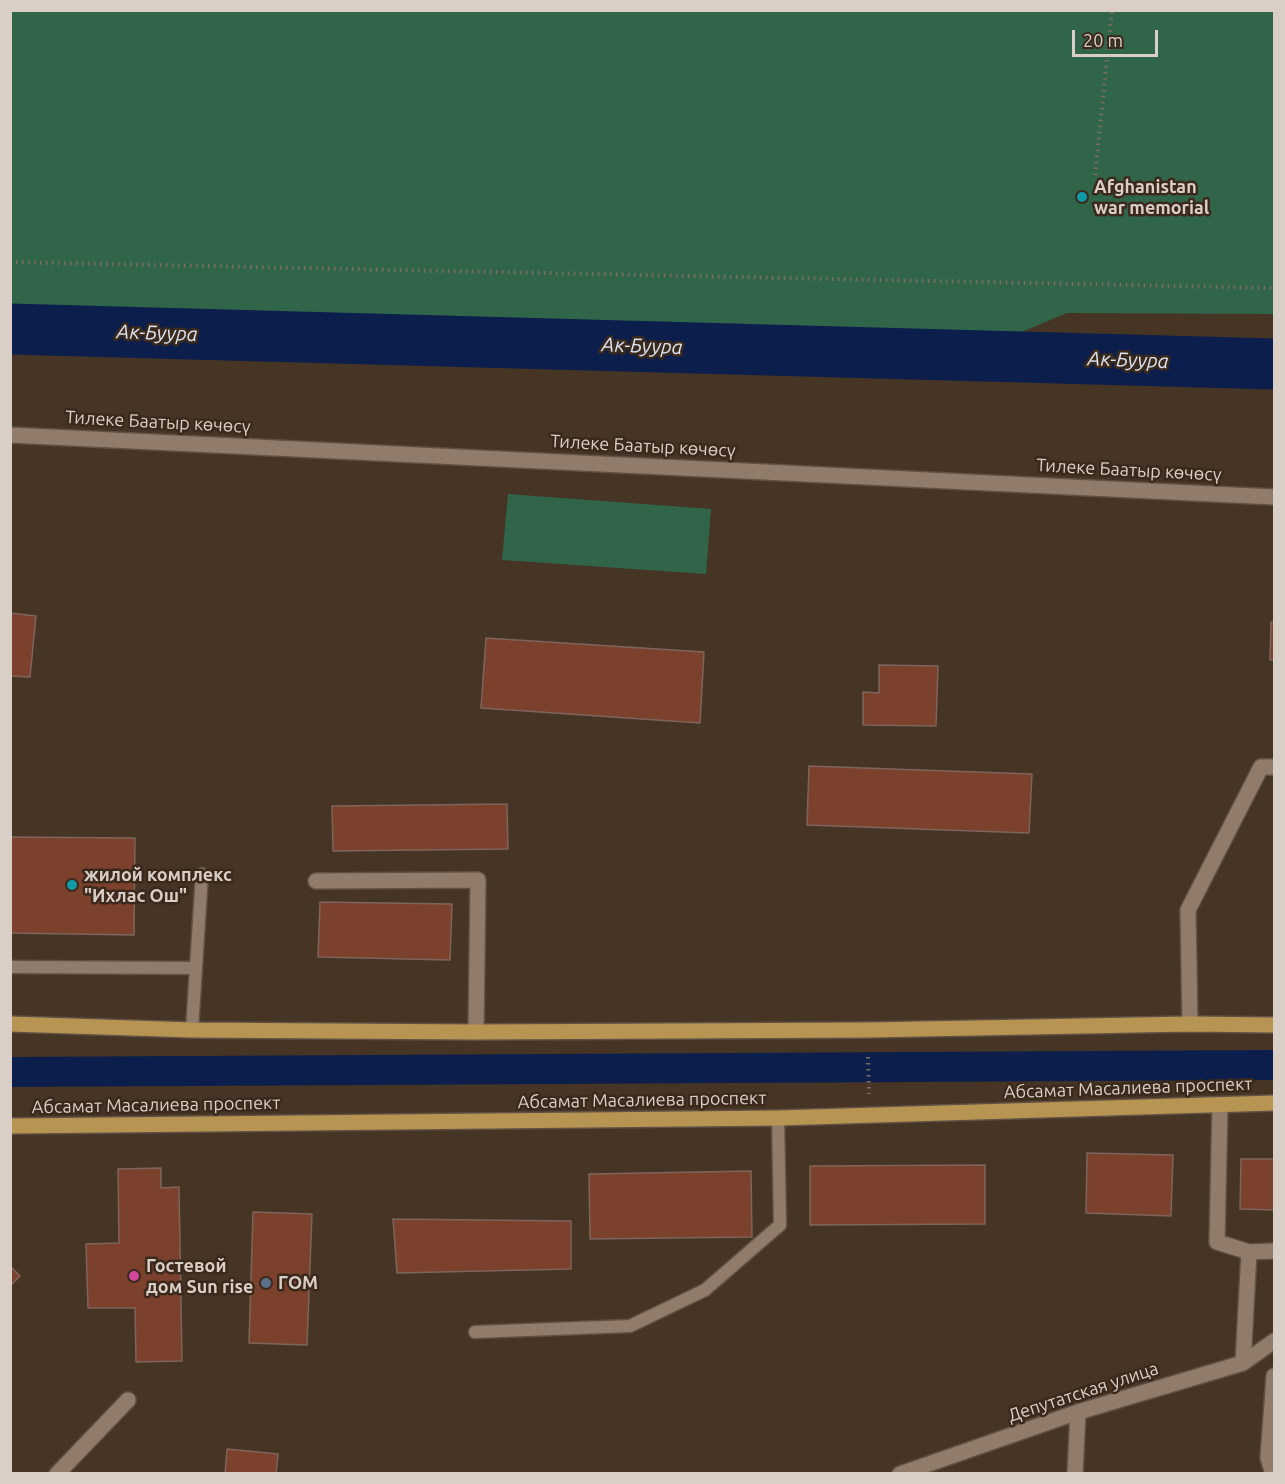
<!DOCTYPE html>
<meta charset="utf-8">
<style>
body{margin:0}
#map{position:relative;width:1285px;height:1484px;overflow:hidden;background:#463425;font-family:Ubuntu,sans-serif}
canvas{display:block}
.frame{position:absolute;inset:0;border:12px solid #dacfc6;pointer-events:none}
.scale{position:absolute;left:1072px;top:30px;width:86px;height:27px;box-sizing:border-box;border:3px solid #dacfc6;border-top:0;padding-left:8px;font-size:18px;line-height:21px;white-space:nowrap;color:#dacfc6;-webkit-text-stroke:4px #3b2a1c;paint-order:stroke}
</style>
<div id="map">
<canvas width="1285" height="1484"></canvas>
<div class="frame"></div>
<div class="scale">20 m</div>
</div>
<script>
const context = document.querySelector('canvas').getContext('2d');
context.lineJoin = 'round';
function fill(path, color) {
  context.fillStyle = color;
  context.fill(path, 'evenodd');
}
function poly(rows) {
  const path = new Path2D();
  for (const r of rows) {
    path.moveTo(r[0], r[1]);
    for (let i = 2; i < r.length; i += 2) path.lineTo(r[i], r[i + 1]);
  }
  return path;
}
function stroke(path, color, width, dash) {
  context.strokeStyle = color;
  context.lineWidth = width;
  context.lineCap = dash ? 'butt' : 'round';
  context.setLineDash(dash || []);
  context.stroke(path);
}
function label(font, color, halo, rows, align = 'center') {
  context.font = font + ' Ubuntu,sans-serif';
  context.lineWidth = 5;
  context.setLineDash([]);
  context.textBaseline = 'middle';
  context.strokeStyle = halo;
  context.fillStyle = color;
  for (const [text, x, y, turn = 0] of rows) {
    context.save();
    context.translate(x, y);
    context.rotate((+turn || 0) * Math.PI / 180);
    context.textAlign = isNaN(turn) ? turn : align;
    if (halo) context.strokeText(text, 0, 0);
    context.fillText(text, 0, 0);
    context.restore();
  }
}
const green = poly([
 [11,10,1274,11,1274,314,1067,313,993,344,11,312],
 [508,494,711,509,706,574,502,560]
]);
const canal = poly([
 [10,1072,1274,1065]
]);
const river = poly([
 [10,329,1274,364]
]);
const building = poly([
 [10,613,36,616,30,677,10,676,10,613],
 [1271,622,1274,622,1274,660,1270,660,1271,622],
 [486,638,704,652,700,723,481,708,486,638],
 [879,665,938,666,936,726,863,725,863,692,879,693,879,665],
 [809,766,1032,774,1029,833,807,825,809,766],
 [507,804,508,849,333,851,332,806,507,804],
 [10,837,135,838,134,935,10,933,10,837],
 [320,902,452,904,450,960,318,957,320,902],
 [1087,1153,1173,1155,1171,1216,1086,1213,1087,1153],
 [1241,1159,1274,1159,1274,1210,1240,1209,1241,1159],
 [985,1165,985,1224,810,1225,810,1166,985,1165],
 [161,1168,161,1188,179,1187,182,1361,136,1362,135,1308,88,1308,86,1244,119,1243,118,1169,161,1168],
 [751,1171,752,1237,590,1239,589,1174,751,1171],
 [253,1212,312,1214,307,1345,249,1343,253,1212],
 [393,1219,571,1221,571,1269,397,1273,393,1219],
 [10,1266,20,1276,10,1286,10,1266],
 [227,1449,278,1454,276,1474,225,1474,227,1449]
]);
const path = poly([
 [1095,175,1112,10],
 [10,262,1274,288],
 [868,1057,869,1094]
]);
const lane = poly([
 [10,967,196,968],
 [192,1030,202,874],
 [475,1332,630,1326,705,1290,780,1225,778,1118]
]);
const street = poly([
 [316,881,478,880,476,1032],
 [1190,1024,1188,910,1261,767,1274,767],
 [1220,1105,1217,1242,1249,1252,1274,1251],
 [1243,1363,1249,1252],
 [57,1474,128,1400],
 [900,1474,1078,1412,1243,1363,1274,1341],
 [1075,1474,1078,1412],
 [1273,1474,1268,1458,1274,1376]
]);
const secondary = poly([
 [10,435,1274,497]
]);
const primary = poly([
 [10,1024,192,1030,476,1032,868,1030,1190,1024,1274,1025],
 [10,1126,778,1118,1274,1103]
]);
const markers = [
 [1082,197,6,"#0f9aa8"],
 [72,885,6,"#0f9aa8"],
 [134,1276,6,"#d1479c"],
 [266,1283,6,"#5c6f8a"]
];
const poiNames = [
 ["Afghanistan",1094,187],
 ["war memorial",1094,208],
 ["жилой комплекс",84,875],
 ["\"Ихлас Ош\"",84,896],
 ["Гостевой",146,1266],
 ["дом Sun rise",146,1287],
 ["ГОМ",278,1283]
];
const streetNames = [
 ["Тилеке Баатыр көчөсү",158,422,3],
 ["Тилеке Баатыр көчөсү",643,446,3],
 ["Тилеке Баатыр көчөсү",1129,470,3],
 ["Абсамат Масалиева проспект",1128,1088,-2],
 ["Абсамат Масалиева проспект",642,1100,-1],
 ["Абсамат Масалиева проспект",156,1105,-1],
 ["Депутатская улица",1083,1392,-18]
];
const waterNames = [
 ["Ак-Буура",157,333,2],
 ["Ак-Буура",642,346,2],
 ["Ак-Буура",1128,360,2]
];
fill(green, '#31654a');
stroke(canal, '#0c1f4c', 30);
stroke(river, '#0c1f4c', 51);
fill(building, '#7c412d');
stroke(building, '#7e655c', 1.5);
stroke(lane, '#605144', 15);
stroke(street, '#605144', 18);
stroke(secondary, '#605144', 18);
stroke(primary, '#605144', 18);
stroke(path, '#7d6d61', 4, [1.5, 4.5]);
stroke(lane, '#917c6c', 12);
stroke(street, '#917c6c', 15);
stroke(secondary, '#917c6c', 15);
stroke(primary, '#b79452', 15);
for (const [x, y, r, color] of markers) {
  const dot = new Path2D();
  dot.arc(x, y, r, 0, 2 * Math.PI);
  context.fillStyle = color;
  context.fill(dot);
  stroke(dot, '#3b2a1c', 2);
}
label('bold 18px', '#dacfc6', '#3b2a1c', poiNames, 'left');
label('18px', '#dacfc6', '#3b2a1c', streetNames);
label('italic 20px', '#dae2f2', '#3b2a1c', waterNames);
</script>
